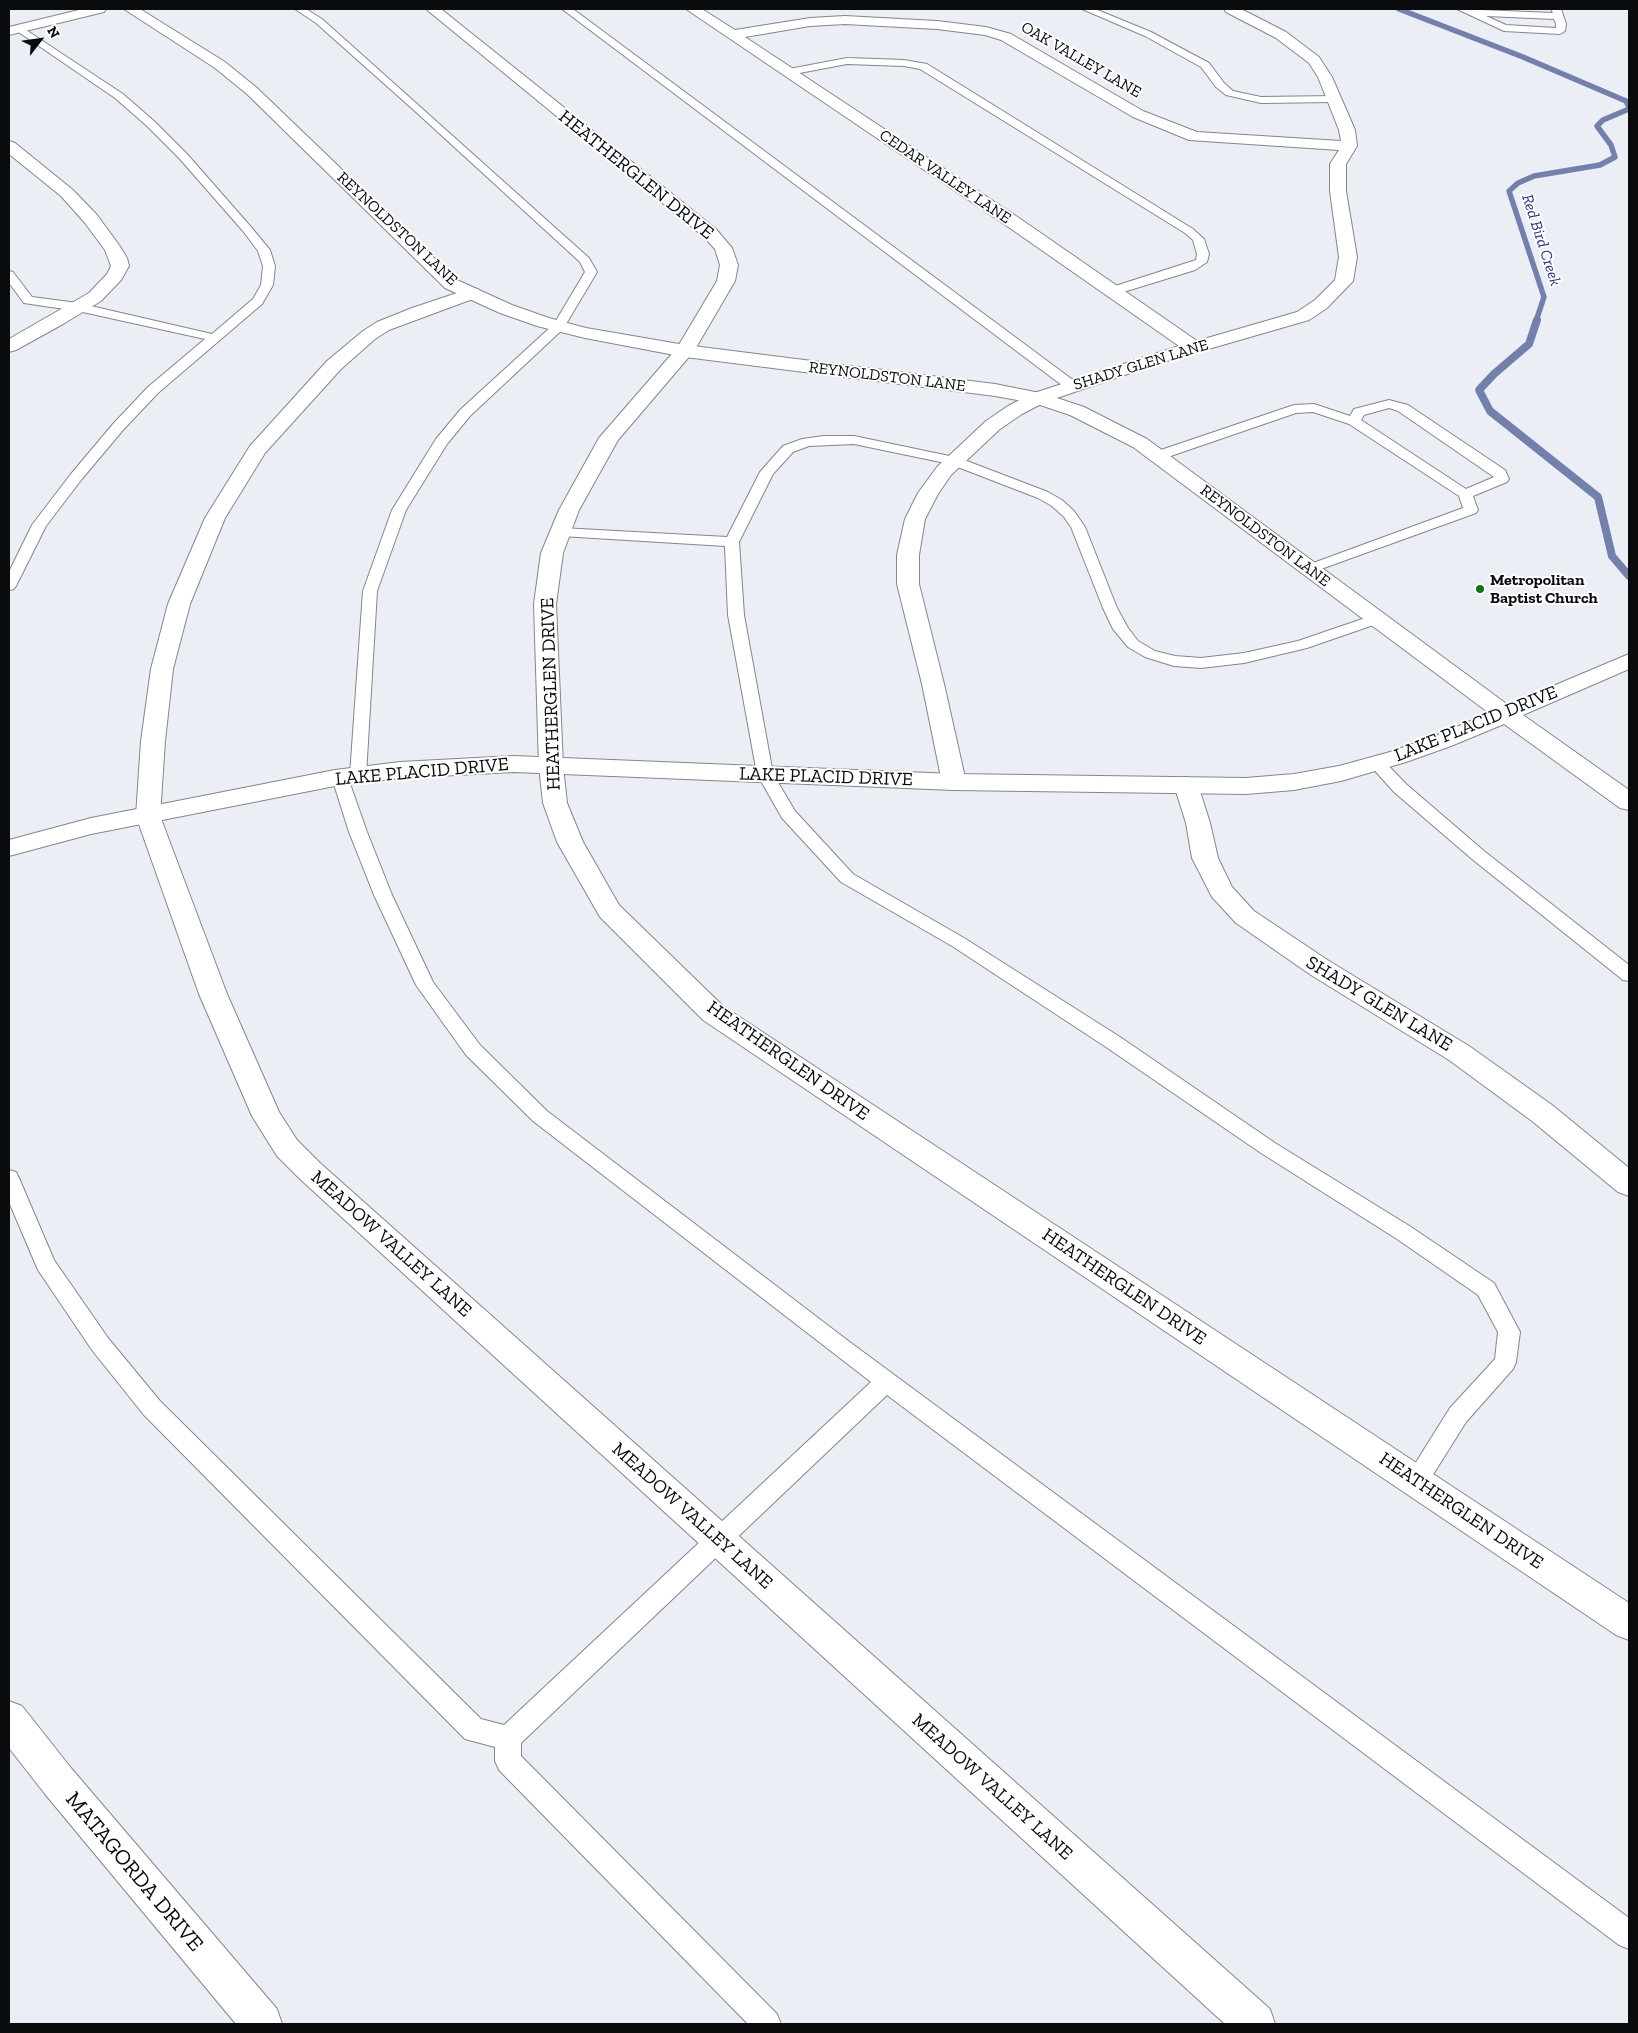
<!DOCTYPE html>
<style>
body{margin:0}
#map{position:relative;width:1638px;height:2033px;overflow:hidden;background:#eceef5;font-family:"Zilla Slab",serif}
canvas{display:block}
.frame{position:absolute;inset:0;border:10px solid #0a0b0d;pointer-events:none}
.north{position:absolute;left:15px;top:15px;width:50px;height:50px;-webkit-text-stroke:4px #fff;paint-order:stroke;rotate:60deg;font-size:14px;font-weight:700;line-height:20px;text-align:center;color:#0a0b0d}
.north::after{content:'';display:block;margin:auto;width:18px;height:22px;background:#0a0b0d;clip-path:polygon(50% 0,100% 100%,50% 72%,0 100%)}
</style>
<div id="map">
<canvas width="1638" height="2033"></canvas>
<div class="frame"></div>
<div class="north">N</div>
</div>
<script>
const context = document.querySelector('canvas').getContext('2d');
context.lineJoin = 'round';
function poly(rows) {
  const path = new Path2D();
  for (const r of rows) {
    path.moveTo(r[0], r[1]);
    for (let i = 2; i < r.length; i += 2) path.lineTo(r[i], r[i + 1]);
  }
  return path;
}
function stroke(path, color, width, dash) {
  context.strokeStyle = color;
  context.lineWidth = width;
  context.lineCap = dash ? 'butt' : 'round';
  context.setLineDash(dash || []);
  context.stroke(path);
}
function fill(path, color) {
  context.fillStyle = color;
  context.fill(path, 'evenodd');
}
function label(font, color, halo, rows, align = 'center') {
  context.font = font + ' "Zilla Slab",serif';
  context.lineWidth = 4;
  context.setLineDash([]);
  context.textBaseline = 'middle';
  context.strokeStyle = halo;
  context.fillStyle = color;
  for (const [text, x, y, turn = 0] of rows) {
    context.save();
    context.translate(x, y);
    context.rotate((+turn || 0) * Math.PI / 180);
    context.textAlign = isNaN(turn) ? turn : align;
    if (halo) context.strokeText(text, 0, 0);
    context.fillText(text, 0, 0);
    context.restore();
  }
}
const streamFar1 = poly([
 [1399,9,1523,57,1626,101,1629,107],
 [1536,321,1544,297,1509,191,1518,183,1534,176,1600,165,1615,157,1611,145,1597,126,1603,120,1629,109]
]);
const stream = poly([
 [1537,320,1529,344,1494,374,1479,390,1490,411,1598,497,1612,556,1629,576]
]);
const lane = poly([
 [295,9,306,9,322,19,589,258,597,272,563,329,470,416,447,444,406,510,377,591,366,775,364,779,358,780,352,779,350,775,363,591,392,510,436,439,460,410,554,324,585,272,580,262,416,112,316,23,295,9],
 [562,9,573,9,1077,383,1078,386,1077,389,1067,389,562,9],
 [1082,9,1095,9,1151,32,1209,63,1224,83,1233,91,1261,97,1334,96,1339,99,1334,102,1261,103,1226,95,1216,87,1201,67,1145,36,1082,9],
 [1457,9,1553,13,1551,9,1561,9,1566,24,1565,31,1560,34,1504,31,1457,9],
 [1486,16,1554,19,1556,24,1556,28,1506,25,1486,16],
 [20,26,123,94,155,122,187,154,251,227,270,250,275,266,273,285,262,304,158,393,123,430,81,480,46,526,16,586,14,589,9,590,9,572,32,525,71,474,113,424,148,387,205,339,78,311,24,303,9,283,9,271,13,272,32,297,78,303,212,334,253,299,261,285,263,266,258,251,243,231,179,158,147,126,115,98,17,31,15,29,20,26],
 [847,58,904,60,927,64,1193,229,1204,239,1209,254,1207,262,1195,270,1117,294,1109,294,1107,291,1109,288,1196,260,1197,254,1193,240,1185,233,920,69,904,66,847,64,789,75,784,72,789,69,847,58],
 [1389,400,1408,405,1505,470,1509,479,1507,482,1473,496,1478,510,1476,513,1310,573,1305,572,1303,569,1305,566,1463,508,1459,496,1349,424,1313,412,1296,413,1162,459,1157,460,1150,456,1152,453,1294,405,1314,404,1350,416,1354,409,1389,400],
 [1389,408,1398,411,1494,477,1466,489,1361,420,1364,415,1389,408],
 [824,436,854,436,959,458,1048,492,1062,500,1074,511,1085,527,1117,608,1128,628,1138,641,1155,651,1175,656,1201,658,1244,653,1298,641,1377,614,1382,616,1385,619,1382,622,1307,648,1244,663,1201,668,1174,666,1145,657,1128,647,1113,629,1103,608,1071,527,1064,517,1052,506,1038,498,950,464,854,444,809,446,793,452,773,474,739,542,744,615,773,774,795,811,853,874,964,938,1120,1037,1275,1143,1411,1227,1494,1283,1520,1332,1516,1362,1513,1369,1466,1422,1424,1489,1416,1492,1408,1489,1404,1482,1408,1475,1450,1408,1495,1359,1498,1332,1478,1295,1397,1239,1261,1153,1106,1047,952,946,841,882,782,818,757,774,728,615,725,546,561,536,556,535,554,532,556,529,561,528,727,537,760,472,783,446,802,439,824,436],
 [1376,758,1382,759,1406,784,1484,851,1629,965,1629,981,1623,980,1472,859,1394,792,1368,763,1370,759,1376,758],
 [340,773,346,774,348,778,367,832,392,895,433,982,480,1045,547,1111,847,1340,1629,1918,1629,1949,1619,1945,887,1395,521,1743,521,1756,777,2014,781,2024,748,2024,499,1770,495,1761,495,1747,465,1739,144,1415,92,1350,38,1270,9,1202,9,1170,16,1172,19,1178,54,1260,108,1338,160,1401,481,1719,504,1725,871,1382,533,1121,466,1055,416,985,374,895,349,832,332,778,334,774,340,773]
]);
const street = poly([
 [83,9,106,9,104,12,9,35,9,27,83,9],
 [426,9,441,9,716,229,732,248,738,265,735,281,694,351,618,440,579,510,563,553,556,604,563,766,567,803,583,842,619,905,723,1006,1629,1603,1629,1640,1616,1635,703,1020,600,917,557,842,543,803,539,766,534,604,541,553,559,510,599,438,677,348,717,281,720,265,715,249,704,237,426,9],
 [686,9,702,9,735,30,810,18,845,16,937,21,986,27,1011,34,1143,111,1197,132,1341,141,1339,130,1318,77,1309,63,1276,38,1226,12,1224,9,1241,9,1286,32,1319,57,1332,77,1355,130,1357,146,1346,164,1346,191,1357,257,1353,281,1327,308,1309,320,1160,363,1045,402,1022,414,1000,429,951,475,938,494,925,519,919,555,919,584,944,684,966,782,963,787,954,790,945,787,942,782,922,684,897,584,897,555,905,519,918,493,937,467,986,421,1008,406,1031,394,1179,346,1007,226,686,9],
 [845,24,937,29,985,35,1001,40,1133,117,1189,140,1339,150,1330,164,1330,191,1339,257,1335,280,1315,300,1297,312,1197,341,1019,218,745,37,810,26,845,24],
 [9,141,15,143,73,190,97,215,119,245,127,258,129,266,121,280,101,301,63,324,16,350,9,352,9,339,89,293,107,274,111,266,105,250,85,223,61,196,9,154,9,141],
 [472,288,478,289,481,293,478,297,389,330,375,339,341,369,265,453,225,518,190,604,173,669,165,741,160,816,227,994,279,1112,297,1140,320,1163,1270,2009,1275,2024,1225,2024,300,1179,277,1156,252,1116,199,994,136,816,141,741,151,669,168,604,205,518,250,446,327,361,363,331,377,322,412,308,472,288],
 [1186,777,1195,780,1198,785,1210,823,1218,858,1232,887,1254,911,1329,961,1469,1046,1552,1105,1629,1168,1629,1196,1618,1192,1532,1121,1449,1060,1311,975,1236,923,1212,897,1192,858,1186,823,1174,785,1177,780,1186,777],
 [9,1701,22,1706,71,1768,277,2009,282,2024,236,2024,45,1794,9,1748,9,1701]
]);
const secondary = poly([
 [124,9,140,9,225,62,257,88,457,280,512,305,549,318,586,328,685,345,995,384,1045,394,1084,407,1147,439,1508,705,1629,654,1629,669,1523,715,1629,790,1629,810,1620,808,1504,724,1451,746,1406,762,1341,781,1294,790,1246,794,954,790,514,772,400,778,335,786,91,834,9,856,9,840,91,818,335,770,400,762,514,756,954,774,1246,778,1294,774,1339,766,1390,752,1435,736,1489,713,1133,447,1070,415,1034,403,995,396,685,357,585,338,537,326,500,313,445,288,247,94,215,68,124,9]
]);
const markers = [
 [1480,589,5,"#156f1b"]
];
const farStreetnames = [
 ["OAK VALLEY LANE",1081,60,30],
 ["CEDAR VALLEY LANE",945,177,34],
 ["REYNOLDSTON LANE",397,229,43],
 ["SHADY GLEN LANE",1141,365,-17],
 ["REYNOLDSTON LANE",887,377,7],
 ["REYNOLDSTON LANE",1265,536,37]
];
const farWaternames = [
 ["Red Bird Creek",1541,240,72]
];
const farPoinames = [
 ["Metropolitan",1490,580],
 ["Baptist Church",1490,598]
];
const streetNames = [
 ["HEATHERGLEN DRIVE",636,175,39],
 ["HEATHERGLEN DRIVE",551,694,-92],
 ["LAKE PLACID DRIVE",1476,724,-22],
 ["LAKE PLACID DRIVE",422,772,-5],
 ["LAKE PLACID DRIVE",826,777,2],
 ["SHADY GLEN LANE",1379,1004,31],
 ["HEATHERGLEN DRIVE",788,1061,35],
 ["MEADOW VALLEY LANE",391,1244,42],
 ["HEATHERGLEN DRIVE",1124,1287,34],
 ["HEATHERGLEN DRIVE",1461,1511,34],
 ["MEADOW VALLEY LANE",692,1516,42],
 ["MEADOW VALLEY LANE",992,1787,42]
];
const nearStreetnames = [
 ["MATAGORDA DRIVE",134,1872,50]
];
stroke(streamFar1, '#7280ab', 5.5);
stroke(stream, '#7280ab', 8);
stroke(lane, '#83868c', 2);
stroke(street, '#83868c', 2);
stroke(secondary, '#83868c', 2);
fill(lane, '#fff');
fill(street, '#fff');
fill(secondary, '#fff');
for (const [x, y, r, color] of markers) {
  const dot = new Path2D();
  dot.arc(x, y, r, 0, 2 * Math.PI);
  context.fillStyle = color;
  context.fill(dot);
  stroke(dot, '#fff', 2);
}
label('16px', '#0a0b0d', '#fff', farStreetnames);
label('italic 16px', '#26367c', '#fff', farWaternames);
label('bold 16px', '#0a0b0d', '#fff', farPoinames, 'left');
label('19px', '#0a0b0d', '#fff', streetNames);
label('22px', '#0a0b0d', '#fff', nearStreetnames);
</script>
